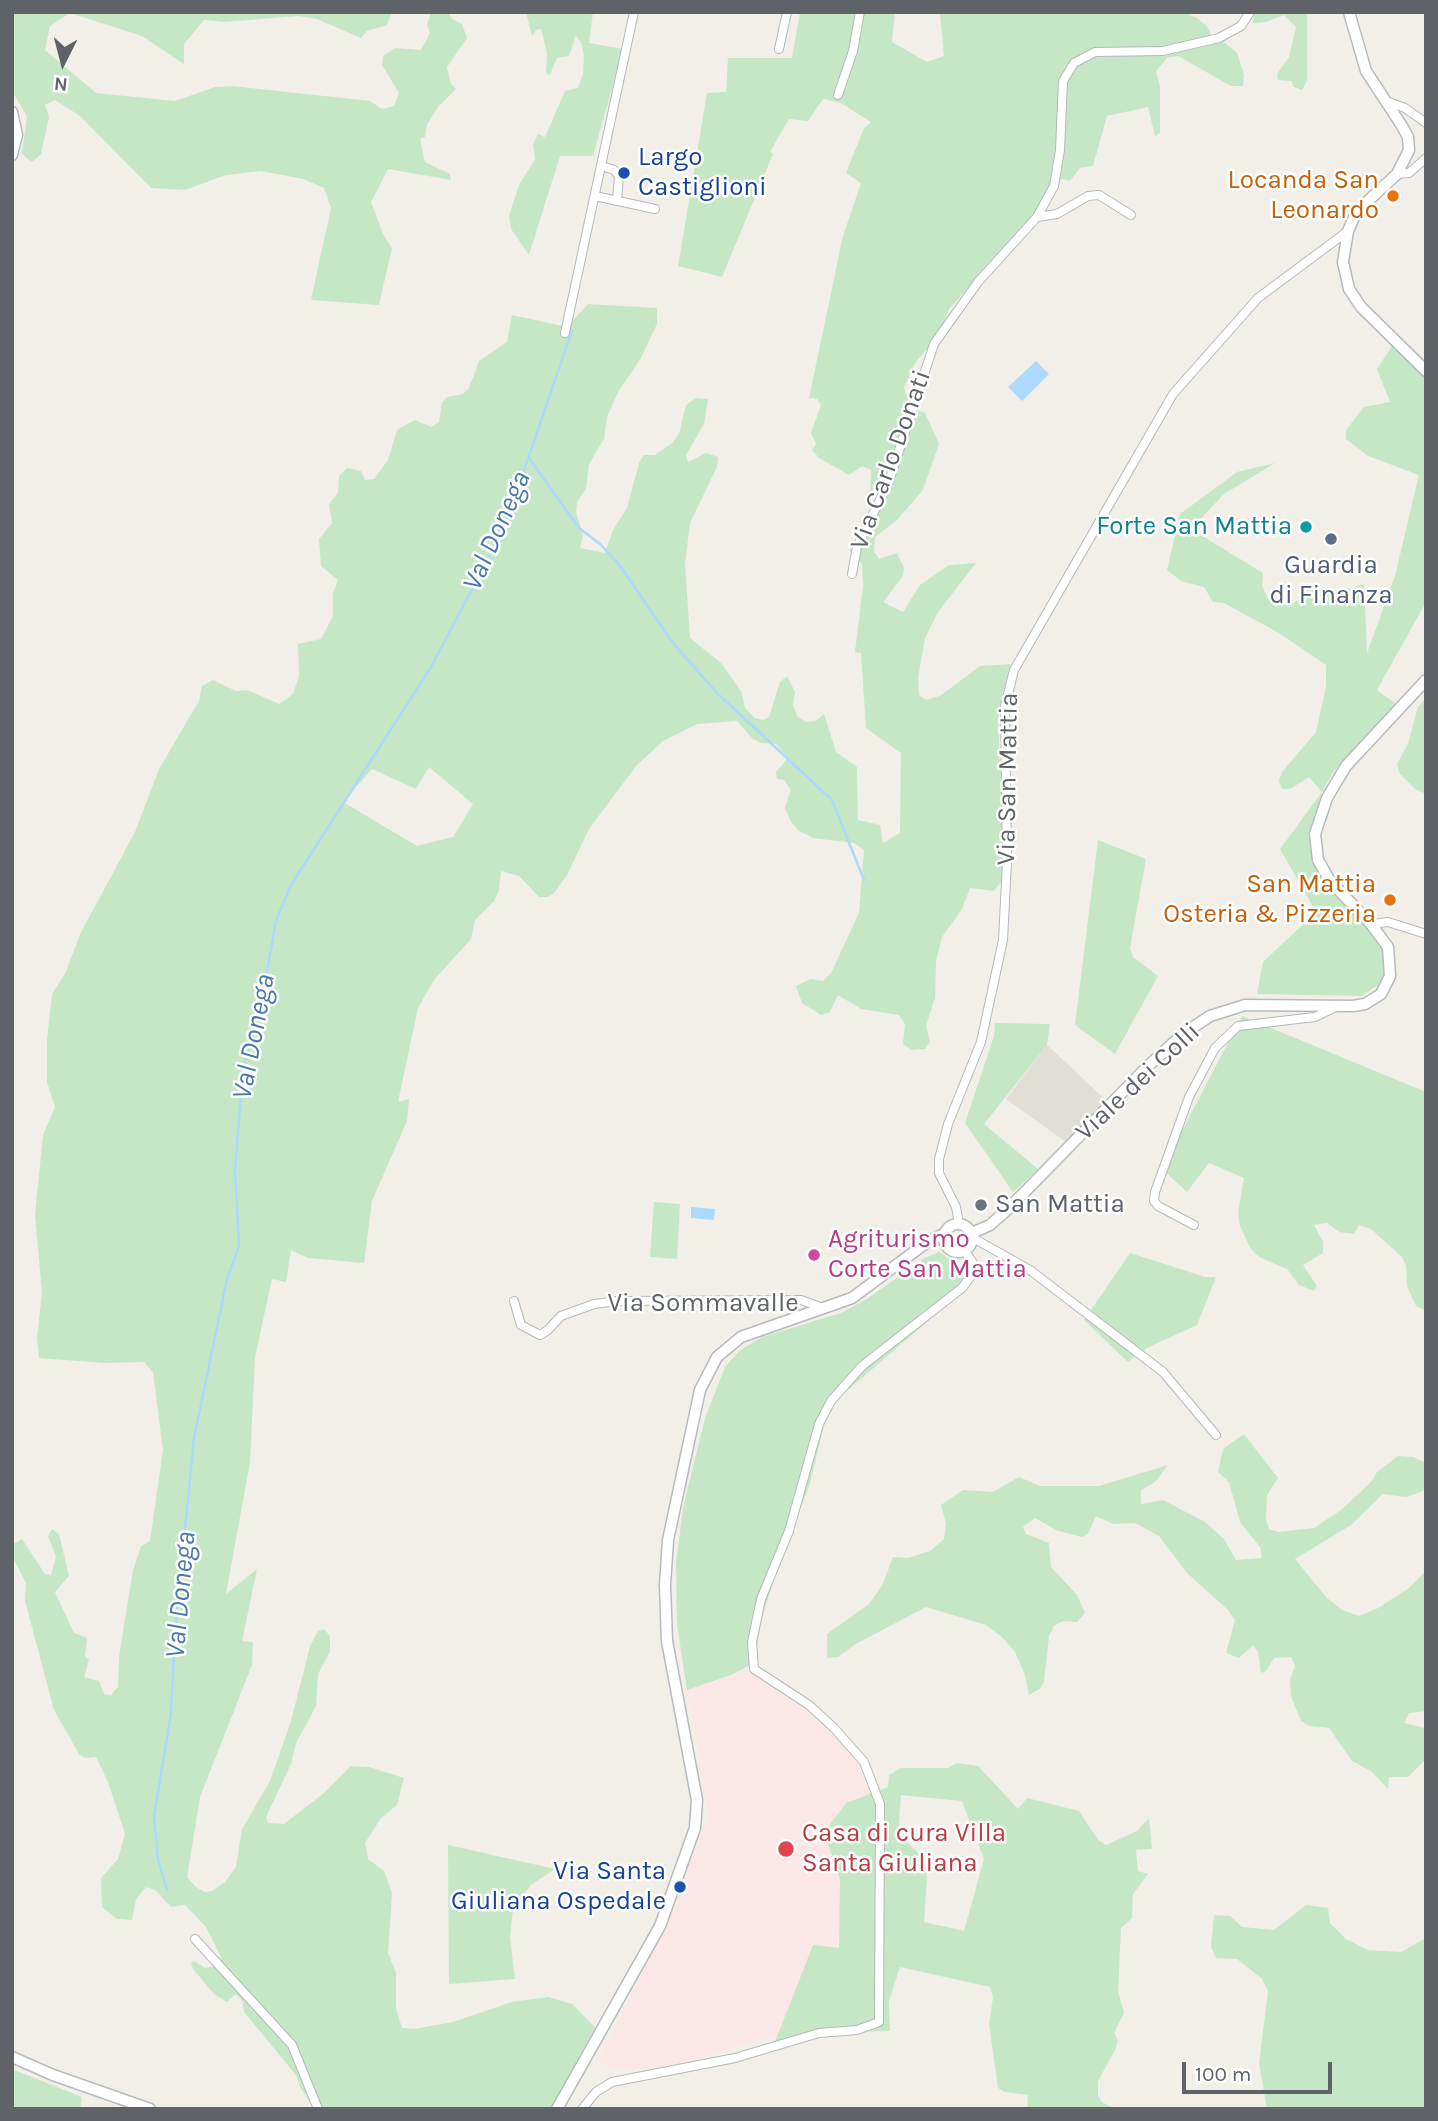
<!DOCTYPE html>
<style>
body{margin:0}
#map{position:relative;width:1438px;height:2121px;overflow:hidden;background:#f1efe8;font-family:Karla,sans-serif}
canvas{display:block}
.frame{position:absolute;inset:0;border:14px solid #5f6368;pointer-events:none}
.north{position:absolute;left:28px;top:28px;width:70px;height:70px;-webkit-text-stroke:5px #fff;paint-order:stroke;rotate:186deg;font-size:19px;font-weight:700;line-height:28px;text-align:center;color:#5f6368}
.north::after{content:'';display:block;margin:auto;width:24px;height:32px;background:#5f6368;clip-path:polygon(50% 0,100% 100%,50% 72%,0 100%)}
.scale{position:absolute;left:1182px;top:2062px;width:150px;height:32px;box-sizing:border-box;border:4px solid #5f6368;border-top:0;padding-left:9px;font-size:21px;line-height:24px;white-space:nowrap;color:#5f6368;-webkit-text-stroke:5px #fff;paint-order:stroke}
</style>
<div id="map">
<canvas width="1438" height="2121"></canvas>
<div class="frame"></div>
<div class="north">N</div>
<div class="scale">100 m</div>
</div>
<script>
const context = document.querySelector('canvas').getContext('2d');
context.lineJoin = 'round';
function fill(path, color) {
  context.fillStyle = color;
  context.fill(path, 'evenodd');
}
function poly(rows) {
  const path = new Path2D();
  for (const r of rows) {
    if (r.length === 3) {
      path.moveTo(r[0] + r[2], r[1]);
      path.arc(r[0], r[1], r[2], 0, 2 * Math.PI);
      continue;
    }
    path.moveTo(r[0], r[1]);
    for (let i = 2; i < r.length; i += 2) path.lineTo(r[i], r[i + 1]);
  }
  return path;
}
function stroke(path, color, width, dash) {
  context.strokeStyle = color;
  context.lineWidth = width;
  context.lineCap = dash ? 'butt' : 'round';
  context.setLineDash(dash || []);
  context.stroke(path);
}
function label(font, color, halo, rows, align = 'center') {
  context.font = font + ' Karla,sans-serif';
  context.lineWidth = 5;
  context.setLineDash([]);
  context.textBaseline = 'middle';
  context.strokeStyle = halo;
  context.fillStyle = color;
  for (const [text, x, y, turn = 0] of rows) {
    context.save();
    context.translate(x, y);
    context.rotate((+turn || 0) * Math.PI / 180);
    context.textAlign = isNaN(turn) ? turn : align;
    if (halo) context.strokeText(text, 0, 0);
    context.fillText(text, 0, 0);
    context.restore();
  }
}
const education = poly([
 [1047,1045,1107,1101,1066,1142,1006,1099]
]);
const medical = poly([
 [748,1671,803,1708,841,1741,862,1770,876,1809,819,2022,681,2064,627,2070,607,2067,598,2060,663,1930,708,1819,694,1723,685,1690]
]);
const green = poly([
 [12,12,392,12,387,25,367,31,361,38,317,19,298,16,225,22,204,20,184,44,184,64,142,36,70,13,50,26,45,50,96,93,175,101,215,87,232,86,370,101,382,109,394,106,399,93,382,65,383,56,395,48,421,50,430,33,427,25,431,12,448,12,452,19,462,24,467,38,447,67,451,84,456,89,438,107,427,125,425,137,420,139,425,162,450,174,451,180,388,169,371,202,384,236,392,248,379,305,311,300,331,208,324,188,303,179,261,171,226,175,185,190,151,188,80,116,55,100,45,105,49,117,41,154,32,162,25,157,22,153,27,116,12,91],
 [526,12,593,12,589,43,623,49,593,156,560,156,529,255,511,229,509,216,519,185,535,159,533,144,538,134,545,137,565,91,578,88,583,74,584,56,581,42,576,36,569,56,557,58,550,75,546,74,547,53,541,29,536,30,532,36],
 [800,12,895,12,892,42,927,62,944,56,940,12,1184,12,1197,18,1207,26,1211,35,1223,41,1237,53,1244,75,1243,86,1231,86,1178,56,1167,58,1156,71,1160,87,1160,133,1155,136,1148,107,1107,116,1093,166,1080,168,1070,181,1062,179,1054,184,1041,215,1015,236,949,309,941,332,915,363,904,388,914,415,920,411,925,413,939,444,923,490,897,520,875,537,874,552,879,559,897,553,904,568,903,576,883,602,903,612,920,585,949,565,976,563,938,612,925,638,918,678,919,695,926,700,940,696,980,666,1011,664,998,720,1000,766,1009,772,1009,872,994,891,970,888,962,909,942,937,936,962,935,998,926,1026,930,1042,925,1049,912,1050,903,1044,905,1024,899,1015,861,1009,838,995,830,1012,821,1015,802,1003,796,986,810,979,823,981,831,973,859,913,864,850,854,843,813,838,799,831,791,822,785,808,791,790,784,780,777,779,776,772,788,758,776,744,761,743,753,739,737,721,697,724,663,741,636,766,589,829,567,875,555,892,548,897,539,897,519,876,501,871,499,890,494,901,475,920,471,939,434,980,418,1008,398,1102,409,1099,407,1121,372,1201,364,1263,308,1258,291,1250,286,1282,272,1279,255,1357,250,1462,226,1594,257,1569,242,1641,253,1642,252,1665,200,1797,187,1877,196,1887,205,1892,212,1891,225,1882,236,1867,242,1829,270,1781,291,1721,310,1646,318,1631,324,1629,330,1636,330,1652,318,1674,316,1706,296,1743,291,1764,266,1817,268,1823,284,1824,324,1793,351,1766,369,1767,404,1778,397,1805,381,1818,365,1843,368,1859,384,1871,392,1893,388,1953,396,1973,396,2008,402,2028,414,2029,453,2022,512,2002,548,1997,572,2004,595,2027,550,2109,315,2109,301,2089,296,2075,244,2012,243,2002,236,1994,227,2002,214,1994,193,1969,191,1963,194,1961,205,1968,216,1966,221,1957,206,1927,185,1905,171,1907,155,1890,146,1887,136,1899,132,1920,117,1919,102,1907,101,1878,118,1859,125,1834,108,1782,96,1757,86,1758,79,1754,54,1710,25,1601,26,1583,12,1556,12,1545,22,1539,45,1574,51,1575,56,1557,48,1536,52,1529,59,1534,69,1576,55,1592,74,1633,87,1638,85,1656,89,1660,84,1677,99,1681,104,1694,111,1695,118,1687,119,1657,133,1570,141,1546,150,1541,163,1450,153,1372,144,1362,103,1363,39,1358,37,1337,42,1293,35,1214,43,1135,55,1107,47,1082,47,1040,52,994,66,972,80,934,135,832,159,769,199,701,202,686,213,680,236,691,247,690,279,704,293,694,299,676,298,644,321,639,333,616,333,593,338,580,321,566,319,539,332,523,329,504,338,493,339,476,347,468,353,469,361,471,365,480,374,479,388,460,397,430,415,420,431,427,439,422,442,402,447,397,463,394,469,388,479,361,507,342,512,315,567,327,588,304,657,308,657,324,641,358,618,392,607,417,604,439,589,464,586,488,577,502,576,512,583,534,580,548,605,553,613,530,627,508,639,463,644,455,655,455,672,443,679,434,686,405,696,398,708,399,704,424,686,455,688,462,706,453,718,457,717,467,690,523,685,564,690,638,721,663,741,691,745,708,755,718,763,720,769,717,780,682,787,676,795,692,793,705,797,716,806,722,816,721,824,714,836,752,857,767,858,820,880,825,883,843,900,833,901,753,866,728,861,653,855,652,863,586,862,564,850,550,882,494,870,493,871,470,862,466,849,475,819,458,812,450,816,444,811,433,821,405,817,399,809,398,843,236,861,183,846,173,864,128,871,122,841,103,823,99,808,121,789,119,770,152,773,154,722,277,678,266,707,93,726,92,728,58,792,58],
 [429,767,473,804,453,837,417,846,343,802,372,769,416,789],
 [1254,12,1307,12,1307,81,1302,90,1294,87,1291,81,1278,80,1277,74,1289,57,1296,27,1284,15,1266,22,1253,23],
 [1392,346,1426,376,1426,602,1377,690,1396,704,1333,772,1322,792,1308,835,1318,871,1332,892,1370,928,1387,959,1387,972,1380,984,1361,996,1257,994,1263,962,1316,912,1280,849,1322,792,1309,777,1290,789,1282,789,1279,781,1282,772,1316,732,1326,687,1326,665,1279,633,1224,603,1213,602,1204,587,1181,581,1167,570,1180,514,1237,472,1275,463,1224,494,1191,529,1263,573,1262,586,1267,597,1277,604,1289,605,1301,599,1308,589,1337,592,1364,584,1367,653,1395,576,1419,475,1368,456,1346,439,1346,430,1364,407,1390,402,1377,369],
 [1426,698,1426,794,1415,789,1399,773,1397,764,1408,744,1418,707],
 [1098,840,1146,859,1130,948,1133,957,1158,976,1115,1054,1075,1025],
 [1242,1016,1426,1092,1426,1311,1416,1306,1407,1286,1406,1266,1402,1257,1371,1229,1359,1225,1354,1234,1339,1232,1327,1223,1314,1225,1323,1242,1323,1253,1303,1265,1317,1286,1314,1291,1299,1285,1287,1269,1259,1257,1251,1249,1240,1226,1238,1213,1244,1178,1209,1163,1187,1192,1162,1169],
 [995,1023,1050,1024,1047,1045,984,1124,1038,1169,1013,1192,965,1123,994,1036],
 [654,1202,680,1204,677,1259,650,1257],
 [939,1252,957,1264,969,1286,835,1401,825,1422,809,1487,783,1552,762,1618,754,1663,731,1675,687,1690,677,1625,676,1563,683,1508,705,1418,725,1367,739,1351,762,1337,841,1313,867,1299,923,1259],
 [1130,1253,1205,1277,1216,1277,1197,1325,1147,1348,1128,1362,1084,1320],
 [1244,1434,1278,1478,1267,1495,1266,1519,1269,1529,1278,1532,1314,1528,1341,1510,1371,1482,1377,1472,1398,1456,1413,1457,1426,1463,1426,1488,1421,1492,1406,1497,1383,1494,1351,1525,1295,1559,1326,1597,1342,1610,1359,1616,1378,1608,1409,1588,1426,1571,1426,1711,1409,1713,1404,1723,1426,1728,1426,1759,1408,1777,1389,1777,1388,1789,1371,1771,1352,1761,1329,1728,1310,1726,1301,1721,1291,1696,1290,1680,1295,1666,1291,1657,1274,1658,1266,1671,1261,1673,1258,1652,1253,1645,1239,1658,1226,1653,1235,1620,1228,1610,1187,1573,1159,1536,1135,1523,1113,1524,1096,1516,1088,1534,1082,1537,1058,1531,1035,1518,1023,1527,1026,1534,1049,1543,1051,1567,1077,1595,1085,1613,1077,1622,1063,1621,1054,1626,1049,1636,1044,1681,1041,1688,1029,1695,1025,1675,1015,1652,1003,1638,986,1625,926,1607,854,1645,838,1657,827,1658,827,1634,869,1604,882,1586,893,1557,908,1558,930,1551,944,1539,946,1523,941,1505,963,1490,993,1492,1019,1477,1040,1486,1099,1486,1168,1465,1155,1482,1141,1490,1141,1504,1163,1500,1205,1522,1224,1539,1236,1560,1262,1558,1260,1547,1240,1522,1229,1482,1218,1472,1223,1449],
 [957,1763,978,1766,1018,1809,1027,1798,1079,1811,1098,1840,1106,1845,1137,1831,1149,1818,1152,1849,1136,1850,1138,1871,1148,1874,1133,1894,1132,1918,1121,1928,1118,1991,1124,2013,1114,2033,1118,2040,1116,2048,1098,2081,1098,2096,1102,2102,1115,2109,1027,2109,1028,2095,1005,2092,998,2088,989,2024,993,1997,990,1987,900,1967,889,2001,890,2031,828,2032,771,2052,813,1945,839,1948,840,1880,824,1832,846,1803,888,1787,889,1775,901,1768,948,1768],
 [901,1795,962,1801,984,1859,964,1931,924,1922,928,1862,898,1834],
 [448,1845,555,1869,531,1885,513,1908,510,1938,515,1979,449,1984],
 [1306,1905,1328,1908,1330,1923,1346,1939,1368,1950,1401,1952,1426,1938,1426,2109,1267,2109,1259,2063,1268,1991,1262,1979,1237,1959,1216,1958,1211,1947,1214,1915,1230,1916,1242,1927,1274,1930],
 [12,2069,82,2097,80,2109,12,2109]
]);
const water = poly([
 [1036,361,1049,374,1022,401,1008,387],
 [691,1207,715,1209,714,1220,691,1218]
]);
const stream = poly([
 [529,458,579,528,600,544,618,563,673,643,717,693,832,800,864,880],
 [167,1890,158,1859,154,1817,171,1713,175,1629,194,1438,227,1279,239,1246,235,1170,243,1069,260,1011,276,921,291,885,431,667,490,555,514,499,572,331]
]);
const street = poly([
 [779,49,787,12],
 [838,95,853,51,860,12],
 [1386,101,1405,108,1426,123],
 [602,166,614,170,619,176,617,201],
 [1397,174,1409,173,1426,158],
 [595,196,655,209],
 [1037,217,1057,214,1088,196,1099,195,1131,215],
 [565,333,634,12],
 [852,574,857,547,889,481,934,344,978,282,1037,217,1054,186,1060,150,1063,81,1074,63,1095,52,1163,51,1219,38,1241,26,1250,12],
 [1371,924,1388,922,1426,934],
 [959,1224,956,1207,939,1173,939,1159,948,1124,981,1042,1003,940,1007,862,1005,706,1014,670,1173,394,1258,298,1348,231],
 [1194,1225,1158,1206,1154,1201,1155,1192,1189,1097,1215,1048,1238,1026,1315,1017,1336,1007],
 [973,1238,1030,1270,1163,1372,1216,1435],
 [514,1301,521,1325,540,1335,548,1330,561,1316,594,1304,619,1301,801,1300,823,1308],
 [195,1939,292,2045,318,2109],
 [582,2109,596,2092,612,2082,735,2058,819,2033,857,2030,879,2022,880,1804,864,1762,834,1728,809,1705,754,1669,752,1642,761,1599,789,1531,819,1424,831,1401,862,1366,962,1288,971,1276,973,1263,965,1251]
]);
const secondary = poly([
 [1349,12,1366,71,1402,126,1408,137,1409,150,1397,174,1357,211,1348,231,1343,262,1349,289,1361,307,1426,371],
 [12,112,17,135,12,155],
 [958,1238,14],
 [972,1233,990,1225,1008,1209,1147,1067,1183,1034,1210,1016,1245,1005,1353,1006,1365,1004,1381,994,1390,976,1388,947,1371,924,1330,881,1318,860,1315,834,1327,798,1346,766,1426,680],
 [12,2057,53,2075,150,2109],
 [557,2109,660,1926,695,1828,697,1800,667,1641,665,1585,668,1540,700,1390,717,1357,741,1337,852,1298,930,1240,944,1234]
]);
const markers = [
 [624,173,7,"#1a4fb4"],
 [1393,196,7,"#e8710a"],
 [1306,527,7,"#0f9aa8"],
 [1331,539,7,"#5c6f8a"],
 [1390,900,7,"#e8710a"],
 [981,1205,7,"#6b7280"],
 [814,1255,7,"#d1479c"],
 [786,1849,9,"#e0444e"],
 [680,1887,7,"#1a4fb4"]
];
const transitNames = [
 ["Largo",638,158],
 ["Castiglioni",638,188],
 ["Via Santa",666,1872,"right"],
 ["Giuliana Ospedale",666,1902,"right"]
];
const foodNames = [
 ["Locanda San",1379,181],
 ["Leonardo",1379,211],
 ["San Mattia",1376,885],
 ["Osteria & Pizzeria",1376,915]
];
const streetNames = [
 ["Via Carlo Donati",891,460,-70],
 ["Via San Mattia",1008,779,-89],
 ["Viale dei Colli",1138,1082,-43],
 ["Via Sommavalle",703,1304]
];
const cultureNames = [
 ["Forte San Mattia",1292,527]
];
const serviceNames = [
 ["Guardia",1331,566],
 ["di Finanza",1331,596]
];
const worshipNames = [
 ["San Mattia",995,1205]
];
const hotelNames = [
 ["Agriturismo",828,1240],
 ["Corte San Mattia",828,1270]
];
const healthNames = [
 ["Casa di cura Villa",802,1834],
 ["Santa Giuliana",802,1864]
];
const waterNames = [
 ["Val Donega",497,531,-66],
 ["Val Donega",254,1037,-79],
 ["Val Donega",181,1595,-85]
];
fill(education, '#e0ded6');
fill(medical, '#fbe8e6');
fill(green, '#c6e7c6');
fill(water, '#acd9fd');
stroke(stream, '#acd9fd', 2.5);
stroke(street, '#b5b8bc', 10);
stroke(secondary, '#b6babf', 13);
stroke(street, '#fff', 8);
stroke(secondary, '#fff', 10);
for (const [x, y, r, color] of markers) {
  const dot = new Path2D();
  dot.arc(x, y, r, 0, 2 * Math.PI);
  context.fillStyle = color;
  context.fill(dot);
  stroke(dot, '#fff', 2.5);
}
label('26px', '#164399', '#fff', transitNames, 'left');
label('26px', '#c56008', '#fff', foodNames, 'right');
label('26px', '#5f6368', '#fff', streetNames);
label('26px', '#0d838f', '#fff', cultureNames, 'right');
label('26px', '#4e5e75', '#fff', serviceNames);
label('26px', '#5b616d', '#fff', worshipNames, 'left');
label('26px', '#b23c85', '#fff', hotelNames, 'left');
label('26px', '#be3a42', '#fff', healthNames, 'left');
label('italic 28px', '#4779af', '#fff', waterNames);
</script>
